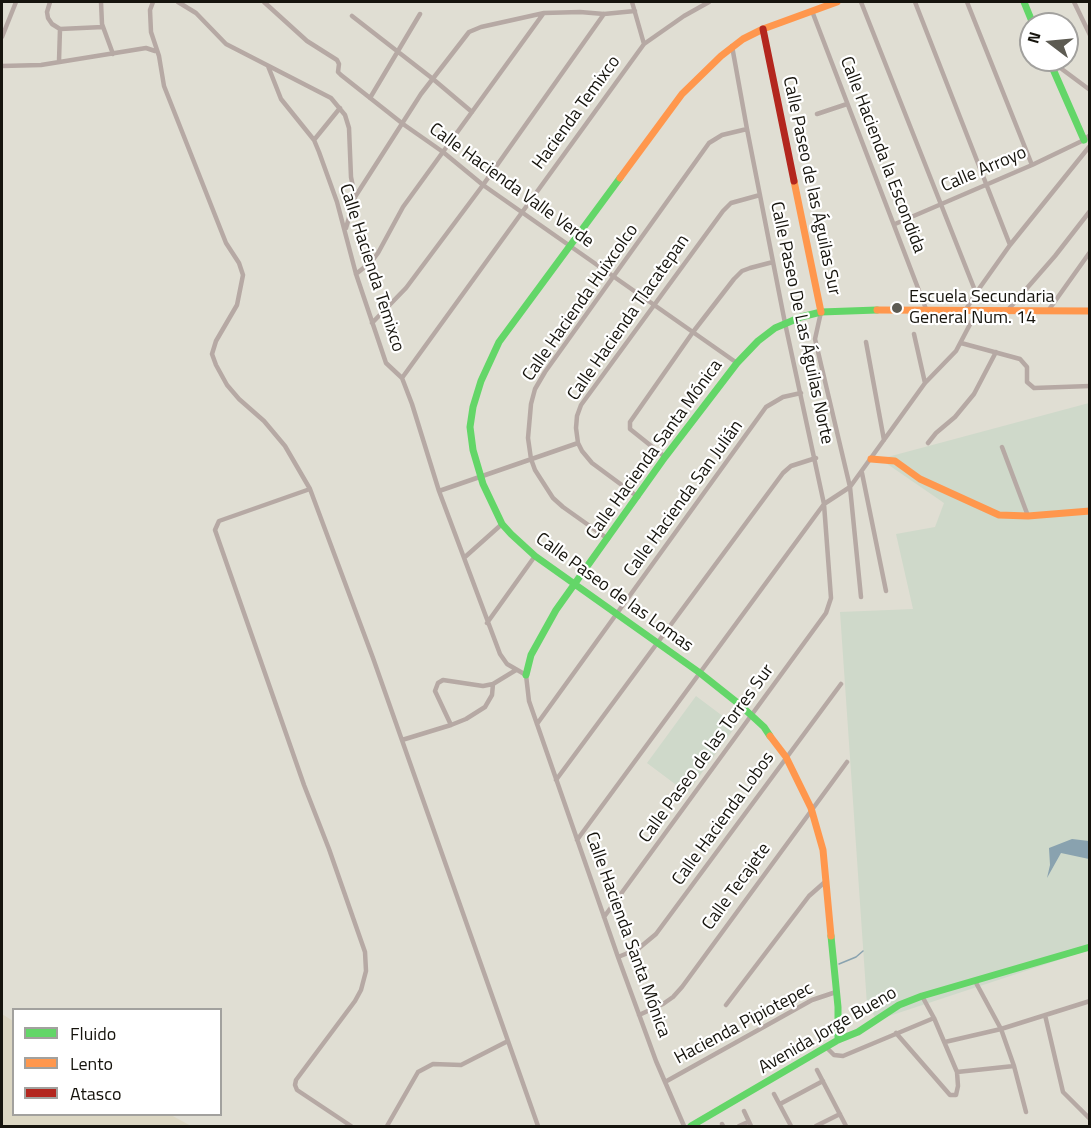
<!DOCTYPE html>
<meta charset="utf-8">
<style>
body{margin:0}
#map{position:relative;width:1091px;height:1128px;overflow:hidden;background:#e0ded3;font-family:"Titillium Web",sans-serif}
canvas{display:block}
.frame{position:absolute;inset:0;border:3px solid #16140d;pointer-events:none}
.legend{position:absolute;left:12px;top:1008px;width:210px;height:108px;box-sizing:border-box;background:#fff;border:2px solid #a2a19e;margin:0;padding:8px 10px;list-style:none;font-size:18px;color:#16140d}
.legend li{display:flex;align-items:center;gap:12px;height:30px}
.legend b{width:30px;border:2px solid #a2a19e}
.north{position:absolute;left:1019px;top:12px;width:60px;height:60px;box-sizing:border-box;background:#fff;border:2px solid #a2a19e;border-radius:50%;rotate:286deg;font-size:16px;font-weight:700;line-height:24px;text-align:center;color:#16140d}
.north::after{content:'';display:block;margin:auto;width:21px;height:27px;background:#5d5b52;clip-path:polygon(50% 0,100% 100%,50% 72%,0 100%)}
</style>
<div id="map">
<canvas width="1091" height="1128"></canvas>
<div class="frame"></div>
<ul class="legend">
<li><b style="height:8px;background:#63d668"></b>Fluido</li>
<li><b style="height:8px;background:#ff974d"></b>Lento</li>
<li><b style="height:8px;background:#b3261e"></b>Atasco</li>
</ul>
<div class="north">N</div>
</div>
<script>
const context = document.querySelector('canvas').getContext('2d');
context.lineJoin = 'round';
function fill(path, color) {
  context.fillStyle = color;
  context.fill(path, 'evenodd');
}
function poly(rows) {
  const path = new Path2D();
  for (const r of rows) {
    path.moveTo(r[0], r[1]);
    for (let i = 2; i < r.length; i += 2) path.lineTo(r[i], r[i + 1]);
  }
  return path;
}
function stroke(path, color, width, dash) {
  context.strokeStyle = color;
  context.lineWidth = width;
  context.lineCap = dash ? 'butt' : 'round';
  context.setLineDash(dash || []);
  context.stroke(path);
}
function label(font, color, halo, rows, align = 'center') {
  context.font = font + ' "Titillium Web",sans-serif';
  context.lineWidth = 4.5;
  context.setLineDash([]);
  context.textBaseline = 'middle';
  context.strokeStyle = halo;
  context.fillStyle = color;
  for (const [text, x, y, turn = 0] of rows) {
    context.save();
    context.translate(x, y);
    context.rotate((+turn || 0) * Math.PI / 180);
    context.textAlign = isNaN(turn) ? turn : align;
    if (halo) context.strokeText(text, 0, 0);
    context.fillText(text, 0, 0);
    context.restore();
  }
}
const built = poly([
 [2,1014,13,1021,14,1114,171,1115,191,1126,2,1126]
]);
const green = poly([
 [1089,403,1089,950,877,1020,867,1005,840,612,913,609,896,534,935,527,944,503,880,459],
 [696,696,736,726,687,793,647,763]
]);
const water = poly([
 [1072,839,1089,841,1089,859,1061,853,1047,878,1050,865,1049,848]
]);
const stream = poly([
 [839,964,856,957,863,951]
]);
const street = poly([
 [50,2,47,12,48,18,52,24,60,29,103,27],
 [101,2,102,24,113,54],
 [153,2,150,10,151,32,159,56,164,86,226,243,239,263,243,275,237,305,216,341,212,354,216,365,227,385,239,399,264,421,285,446,310,489,373,658,538,1126],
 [178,2,196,13,226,44,331,98,345,115,349,128,351,177,355,197],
 [264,2,307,41,337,60,339,64,338,72,341,75,403,124,443,152,483,185,737,363],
 [632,2,644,44],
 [861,2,976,293],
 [915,2,1010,245],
 [967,2,1032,165],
 [1074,2,1090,35],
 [812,11,926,309],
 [352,16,433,79,472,112],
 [2,37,16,2],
 [59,61,60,29],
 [1051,61,1090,90],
 [2,66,41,65,146,48,155,51],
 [268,66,281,99,314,140,319,152,337,202,356,274,386,363,402,378,412,404,439,491,500,654,507,664,526,675,529,701,537,724,618,957,656,1061,684,1126],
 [370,98,420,14],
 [817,114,847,104],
 [314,140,340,108],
 [895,224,1032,165,1084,140,1090,135],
 [346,228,355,197,421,94,469,32,481,27,544,13,580,12,604,14,635,11],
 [356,274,372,261,378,253,403,207,543,14],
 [965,311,976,293,1010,245,1089,147],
 [1007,311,1055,256,1090,211],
 [1048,311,1090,252],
 [821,312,815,339,850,487,861,597],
 [372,323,406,288,483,185,604,14],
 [914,334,925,383],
 [866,342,884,440],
 [961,343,1020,359,1027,367,1027,382,1034,388,1090,386],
 [402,378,644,44,684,16,709,2],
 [928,443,936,433,955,417,974,394,996,352],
 [1002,447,1028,516],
 [665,457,630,429,630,422,693,332,734,279,742,271,750,268,773,262],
 [862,473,886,591],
 [310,489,219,521,215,530,304,785,329,849,365,952,366,971,361,990,355,1001,296,1080,295,1085,297,1090,351,1126],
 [439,491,578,443],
 [638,497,592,463,582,451,578,443,576,428,577,416,581,405,723,211,731,203,760,195],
 [608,539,563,507,553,498,535,470,531,459,528,438,531,404,535,389,545,372,709,143,722,135,747,129],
 [465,557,502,524],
 [487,623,535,556],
 [537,724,766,407,783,397,801,393],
 [451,725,466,719,485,707,492,695,493,684],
 [402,740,451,725,435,691,438,683,443,680,483,686,493,684,516,670],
 [556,780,783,473,791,466,816,458],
 [577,840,824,504,850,487,925,383,956,351,977,311],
 [604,917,826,613,831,598,824,504,785,323,747,129,732,46],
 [618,957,638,949,656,934,841,684],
 [975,981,1001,1029,1014,1066,1026,1112],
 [726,1005,809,896,826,881],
 [639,1015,663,1004,673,997,682,987,847,762],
 [1045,1015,1063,1092,1090,1119],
 [896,1033,950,1095,956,1095,958,1086,957,1072,934,1018,922,996],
 [945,1042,1001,1029,1090,1001],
 [827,1048,834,1055,843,1056,934,1018],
 [817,1070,846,1126],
 [957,1072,1014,1066],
 [665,1082,812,1000,836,992],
 [774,1094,791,1126],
 [780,1104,823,1081],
 [744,1111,751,1126],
 [722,1124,723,1126],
 [387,1126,418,1072,433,1064,461,1065,508,1041],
 [739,1126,748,1122],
 [816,1126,840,1114]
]);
const fast = poly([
 [1024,2,1033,24],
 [1049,60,1084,140],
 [620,178,499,342,481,381,473,407,470,427,473,450,483,484,502,524,511,534,535,556,700,673,739,704,764,727,770,736],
 [526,675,531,655,556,610,665,457,737,363,758,341,775,328,801,317,821,312,877,310],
 [831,936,838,1007,838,1040],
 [691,1126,838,1040,858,1032,899,1005,922,996,1090,947]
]);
const slow = poly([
 [620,178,682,94,721,56,743,39,763,29,837,2],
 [794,181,821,312],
 [877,310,1090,311],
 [871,459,895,461,920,479,999,515,1028,516,1090,511],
 [770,736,786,757,811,808,823,850,831,936]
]);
const jam = poly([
 [763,29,794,181]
]);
const markers = [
 [897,308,6,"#5d5b52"]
];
const streetNames = [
 ["Hacienda Temixco",577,113,-54],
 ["Calle Hacienda la Escondida",882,155,69],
 ["Calle Arroyo",984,170,-23],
 ["Calle Hacienda Valle Verde",511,186,36],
 ["Calle Paseo de las Águilas Sur",811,186,78],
 ["Calle Hacienda Temixco",371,268,72],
 ["Calle Hacienda Huixcolco",581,303,-55],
 ["Calle Hacienda Tlacatepan",629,318,-55],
 ["Calle Paseo De Las Águilas Norte",801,323,78],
 ["Calle Hacienda Santa Mónica",655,450,-54],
 ["Calle Hacienda San Julián",684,499,-54],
 ["Calle Paseo de las Lomas",614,593,36],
 ["Calle Paseo de las Torres Sur",707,754,-54],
 ["Calle Hacienda Lobos",724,819,-54],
 ["Calle Tecajete",737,887,-54],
 ["Calle Hacienda Santa Mónica",627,935,70],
 ["Hacienda Pipiotepec",744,1024,-28],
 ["Avenida Jorge Bueno",828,1031,-30]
];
const poiNames = [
 ["Escuela Secundaria",909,298],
 ["General Num. 14",909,319]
];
fill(built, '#dcd7c3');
fill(green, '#cfd9ca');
fill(water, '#89a2af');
stroke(stream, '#89a2af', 1.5);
stroke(street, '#b6a9a4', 4.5);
stroke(fast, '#63d668', 7);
stroke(slow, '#ff974d', 7);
stroke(jam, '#b3261e', 7);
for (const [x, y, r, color] of markers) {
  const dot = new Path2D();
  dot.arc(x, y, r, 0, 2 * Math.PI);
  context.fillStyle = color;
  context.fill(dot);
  stroke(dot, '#fff', 2);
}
label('18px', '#16140d', '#fff', streetNames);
label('18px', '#16140d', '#fff', poiNames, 'left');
</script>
